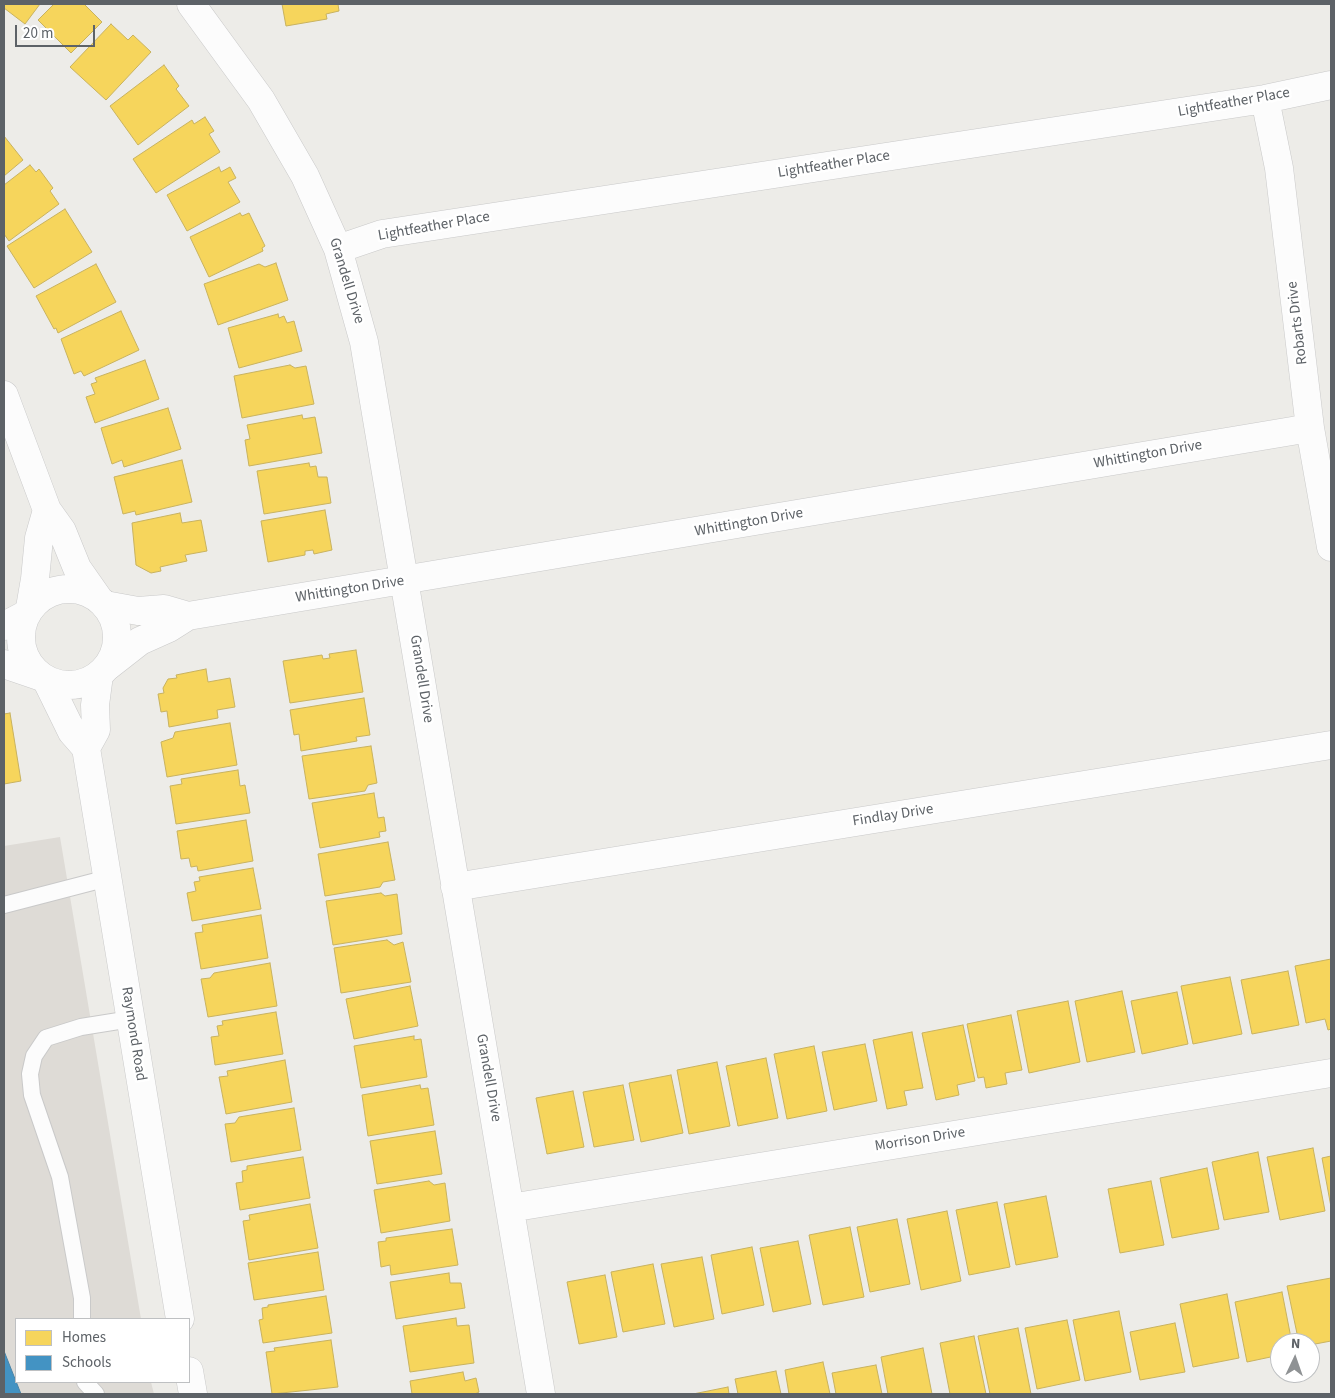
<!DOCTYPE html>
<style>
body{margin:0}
#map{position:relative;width:1335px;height:1398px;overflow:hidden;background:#edece8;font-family:"Source Sans 3",sans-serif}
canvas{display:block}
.frame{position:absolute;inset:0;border:5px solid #5d6267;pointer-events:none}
.legend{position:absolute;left:15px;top:1318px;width:175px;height:65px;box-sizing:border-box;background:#fff;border:1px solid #bec0c2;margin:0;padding:6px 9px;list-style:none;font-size:15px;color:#5d6267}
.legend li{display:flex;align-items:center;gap:10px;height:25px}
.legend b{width:25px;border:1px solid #bec0c2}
.north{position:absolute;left:1270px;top:1333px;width:50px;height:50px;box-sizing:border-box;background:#fff;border:1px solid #bec0c2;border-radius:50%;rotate:3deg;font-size:14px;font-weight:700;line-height:20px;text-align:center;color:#5d6267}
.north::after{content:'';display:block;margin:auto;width:18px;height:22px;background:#8f9294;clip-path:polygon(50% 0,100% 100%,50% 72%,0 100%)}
.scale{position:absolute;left:15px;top:25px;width:80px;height:22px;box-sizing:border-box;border:2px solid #5d6267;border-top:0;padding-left:6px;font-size:15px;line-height:18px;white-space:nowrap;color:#5d6267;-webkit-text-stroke:4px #fff;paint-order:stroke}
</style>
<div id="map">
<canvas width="1335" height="1398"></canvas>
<div class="frame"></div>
<ul class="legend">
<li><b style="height:14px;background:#f6d55c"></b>Homes</li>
<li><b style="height:14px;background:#4393c3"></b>Schools</li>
</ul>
<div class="north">N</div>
<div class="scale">20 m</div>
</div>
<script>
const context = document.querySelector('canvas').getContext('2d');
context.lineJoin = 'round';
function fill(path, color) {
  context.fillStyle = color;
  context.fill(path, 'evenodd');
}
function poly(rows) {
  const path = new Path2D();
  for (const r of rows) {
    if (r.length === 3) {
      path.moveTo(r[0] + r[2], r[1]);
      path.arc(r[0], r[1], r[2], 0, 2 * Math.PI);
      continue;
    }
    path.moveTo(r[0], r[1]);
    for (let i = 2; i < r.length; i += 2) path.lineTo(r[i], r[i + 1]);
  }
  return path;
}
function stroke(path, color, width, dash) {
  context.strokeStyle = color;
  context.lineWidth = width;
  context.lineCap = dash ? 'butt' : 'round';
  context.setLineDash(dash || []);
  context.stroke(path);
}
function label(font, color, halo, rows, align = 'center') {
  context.font = font + ' "Source Sans 3",sans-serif';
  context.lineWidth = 5;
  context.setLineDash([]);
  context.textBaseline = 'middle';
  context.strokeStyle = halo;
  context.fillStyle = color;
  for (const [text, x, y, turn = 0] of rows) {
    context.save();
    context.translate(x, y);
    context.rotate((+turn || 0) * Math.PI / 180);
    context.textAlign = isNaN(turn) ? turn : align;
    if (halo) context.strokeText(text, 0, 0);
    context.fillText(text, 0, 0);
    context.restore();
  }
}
const education = poly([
 [60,837,141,1319,16,1319,16,1382,151,1382,154,1394,4,1394,4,846]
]);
const homes = poly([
 [4,4,40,4,25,24,4,8,4,4],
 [54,4,84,4,102,22,71,53,38,20,54,4],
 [282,4,338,4,339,11,326,14,327,19,286,26,282,4],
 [111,24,128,40,133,35,151,52,106,100,70,67,111,24],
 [164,65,179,86,176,89,189,106,138,145,110,106,164,65],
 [205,117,214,131,209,134,220,152,156,193,133,159,192,120,194,124,205,117],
 [4,136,23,160,4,176,4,136],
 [30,165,36,172,39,169,53,188,50,191,59,204,9,241,4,234,4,185,30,165],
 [219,167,221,172,230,167,236,178,228,182,240,202,187,231,167,195,219,167],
 [65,209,92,252,34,288,7,246,65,209],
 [240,213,242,216,249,213,265,246,262,248,263,251,209,277,190,237,240,213],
 [276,263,288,300,218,325,204,284,259,264,265,267,276,263],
 [96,264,116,302,58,333,56,328,54,329,36,296,96,264],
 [121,311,139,350,84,376,81,371,74,374,61,339,121,311],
 [278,314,279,318,284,316,287,323,294,321,302,351,239,368,228,328,278,314],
 [145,360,159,399,95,423,86,397,95,394,91,384,97,382,95,378,145,360],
 [290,365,295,368,306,366,314,404,242,418,234,376,290,365],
 [168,408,181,449,124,467,122,460,112,464,101,428,168,408],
 [302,415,303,419,315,417,322,453,249,466,245,440,250,439,247,425,302,415],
 [182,460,192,502,136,515,135,511,123,514,114,477,182,460],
 [309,463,310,467,316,466,318,477,327,477,331,503,264,514,257,471,309,463],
 [325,510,332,550,314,554,313,550,305,551,305,555,268,562,261,521,325,510],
 [180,513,182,523,201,520,207,551,185,555,187,561,160,567,161,571,151,573,136,565,132,523,180,513],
 [356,650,363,692,290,703,283,661,322,655,323,659,330,658,329,654,356,650],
 [206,669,208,682,230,678,235,707,217,710,218,718,169,727,167,711,161,712,158,694,164,693,163,688,168,679,177,678,176,675,206,669],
 [364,698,370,735,356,737,357,741,301,751,299,734,294,735,290,710,364,698],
 [10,713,21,781,4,784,4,714,10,713],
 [230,723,237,765,167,777,161,742,173,738,175,732,230,723],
 [371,746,377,783,368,785,365,791,309,799,302,756,371,746],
 [238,770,240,786,245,785,250,813,176,824,170,786,182,784,181,779,238,770],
 [374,793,378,818,384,817,386,831,379,832,380,837,320,848,312,803,374,793],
 [246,820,253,861,198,871,197,866,191,867,189,858,181,859,177,831,246,820],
 [388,842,395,880,383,882,380,887,325,896,318,854,388,842],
 [253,868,261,909,192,921,187,893,196,891,194,882,200,881,199,877,253,868],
 [381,893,385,896,397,894,402,934,333,945,326,901,381,893],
 [261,915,268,958,201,969,195,933,203,932,202,925,261,915],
 [387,940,394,945,403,942,411,982,341,993,334,948,387,940],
 [1331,959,1331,1029,1328,1030,1325,1019,1306,1023,1295,966,1331,959],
 [270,963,277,1006,208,1017,201,979,210,978,214,973,270,963],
 [1288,971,1299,1025,1252,1034,1241,980,1288,971],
 [1230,977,1242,1034,1193,1044,1181,986,1230,977],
 [410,986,418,1026,354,1039,346,999,410,986],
 [1122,991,1135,1052,1087,1062,1075,1001,1122,991],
 [1177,992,1188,1044,1142,1054,1131,1001,1177,992],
 [1068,1001,1080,1062,1029,1073,1017,1011,1068,1001],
 [276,1012,283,1054,215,1065,211,1037,219,1036,217,1026,223,1025,222,1021,276,1012],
 [1011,1015,1022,1070,1005,1073,1007,1084,986,1088,984,1077,978,1078,967,1024,1011,1015],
 [963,1025,975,1081,957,1085,959,1095,936,1100,922,1033,963,1025],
 [912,1032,923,1088,904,1091,907,1105,887,1109,873,1040,912,1032],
 [414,1036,414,1040,421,1039,427,1077,361,1088,354,1046,414,1036],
 [865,1044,877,1101,834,1110,822,1052,865,1044],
 [814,1046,827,1111,787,1119,774,1054,814,1046],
 [766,1058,778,1118,738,1126,726,1066,766,1058],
 [285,1060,292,1102,226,1114,219,1077,228,1076,227,1071,285,1060],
 [717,1062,730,1126,689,1134,677,1070,717,1062],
 [671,1075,683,1133,641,1142,629,1083,671,1075],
 [420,1085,421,1089,428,1088,434,1125,368,1136,362,1095,420,1085],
 [623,1085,634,1140,594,1147,583,1092,623,1085],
 [573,1091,584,1147,547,1154,536,1098,573,1091],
 [294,1108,301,1150,231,1162,225,1124,235,1123,239,1117,294,1108],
 [435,1131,442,1174,377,1184,370,1141,435,1131],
 [1313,1148,1325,1211,1280,1220,1267,1157,1313,1148],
 [1258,1152,1269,1212,1224,1220,1212,1162,1258,1152],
 [1331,1156,1331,1207,1322,1158,1331,1156],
 [303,1157,310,1198,240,1210,236,1183,243,1182,242,1171,247,1170,247,1166,303,1157],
 [1207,1168,1219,1229,1172,1238,1160,1178,1207,1168],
 [429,1181,434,1185,445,1183,450,1221,381,1233,374,1190,429,1181],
 [1151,1181,1164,1245,1120,1253,1108,1189,1151,1181],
 [1046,1196,1058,1257,1016,1265,1004,1204,1046,1196],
 [997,1202,1010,1267,969,1275,956,1210,997,1202],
 [310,1204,318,1248,249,1260,243,1221,250,1220,249,1215,310,1204],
 [947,1211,961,1281,921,1290,907,1219,947,1211],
 [897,1219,910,1284,870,1292,857,1227,897,1219],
 [850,1227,864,1297,823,1305,809,1235,850,1227],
 [452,1229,458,1265,391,1275,390,1265,381,1267,378,1242,386,1241,386,1238,452,1229],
 [798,1241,811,1304,773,1312,760,1248,798,1241],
 [752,1247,764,1305,722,1314,711,1255,752,1247],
 [318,1252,324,1290,254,1300,248,1263,318,1252],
 [702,1257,714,1319,674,1327,661,1264,702,1257],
 [653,1264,665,1324,623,1332,611,1272,653,1264],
 [449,1273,450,1283,461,1283,465,1308,396,1319,390,1282,449,1273],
 [605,1275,617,1337,579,1344,567,1282,605,1275],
 [1331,1278,1331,1341,1310,1345,1310,1343,1299,1343,1287,1286,1331,1278],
 [1282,1292,1292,1343,1280,1343,1280,1355,1247,1362,1235,1302,1282,1292],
 [1227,1294,1239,1358,1193,1367,1180,1304,1227,1294],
 [326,1296,332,1333,263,1343,259,1320,263,1319,262,1308,268,1307,268,1305,326,1296],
 [1119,1311,1131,1372,1085,1381,1073,1320,1119,1311],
 [456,1318,457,1326,469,1325,474,1363,410,1372,403,1326,456,1318],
 [1067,1320,1080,1380,1037,1389,1025,1328,1067,1320],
 [1175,1323,1185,1372,1140,1380,1130,1332,1175,1323],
 [1018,1328,1031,1394,990,1394,978,1336,1018,1328],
 [974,1336,986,1394,950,1394,940,1343,974,1336],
 [331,1340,338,1387,272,1394,266,1352,275,1351,274,1348,331,1340],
 [923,1348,932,1394,888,1394,881,1357,923,1348],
 [823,1362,830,1394,789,1394,785,1370,823,1362],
 [876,1365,882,1394,836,1394,832,1373,876,1365],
 [776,1371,781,1394,738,1394,735,1379,776,1371],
 [463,1372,465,1381,476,1378,479,1392,475,1394,412,1394,410,1381,463,1372],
 [728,1387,729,1394,693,1394,728,1387]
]);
const schools = poly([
 [4,1351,21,1394,4,1394,4,1351]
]);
const service = poly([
 [4,905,108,878],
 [82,1319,82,1298,60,1177,32,1095,30,1074,34,1056,46,1038,81,1027,131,1019],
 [85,1382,96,1394]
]);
const minor = poly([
 [191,4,261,100,305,176,338,249,364,342,541,1394],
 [1265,99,1279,168,1310,428,1331,547],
 [338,249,382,234,1265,99,1331,85],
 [105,605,138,611,164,609,188,616],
 [4,626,25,615],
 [4,664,39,676],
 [108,666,140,641,169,628,188,616,1310,428],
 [455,887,1331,745],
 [510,1208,1331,1073]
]);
const tertiary = poly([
 [4,395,47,510,62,531,77,568,98,598],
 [69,637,48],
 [30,608,35,579,39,538,47,510],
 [47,681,72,732,86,748,180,1319],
 [86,748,96,730,95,705,99,675],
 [189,1371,193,1394]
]);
const streetNames = [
 ["Lightfeather Place",1234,103,-10],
 ["Lightfeather Place",834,165,-9],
 ["Lightfeather Place",434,227,-10],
 ["Grandell Drive",346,281,73],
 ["Robarts Drive",1298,323,-97],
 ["Whittington Drive",1148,455,-10],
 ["Whittington Drive",749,523,-10],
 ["Whittington Drive",350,590,-9],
 ["Grandell Drive",421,679,81],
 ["Findlay Drive",893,816,-9],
 ["Raymond Road",133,1034,81],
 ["Grandell Drive",488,1078,80],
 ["Morrison Drive",920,1140,-9]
];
fill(education, '#dedbd6');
fill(homes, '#f6d55c');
stroke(homes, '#c8b25f', 1);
fill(schools, '#4393c3');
stroke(schools, '#4b84a7', 1);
stroke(service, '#c9c9c9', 18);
stroke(minor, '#c9c9c9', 29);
stroke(tertiary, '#c9c9c9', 29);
stroke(service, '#fcfcfc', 16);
stroke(minor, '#fcfcfc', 28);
stroke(tertiary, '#fcfcfc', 28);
label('15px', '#5d6267', '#fff', streetNames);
</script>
